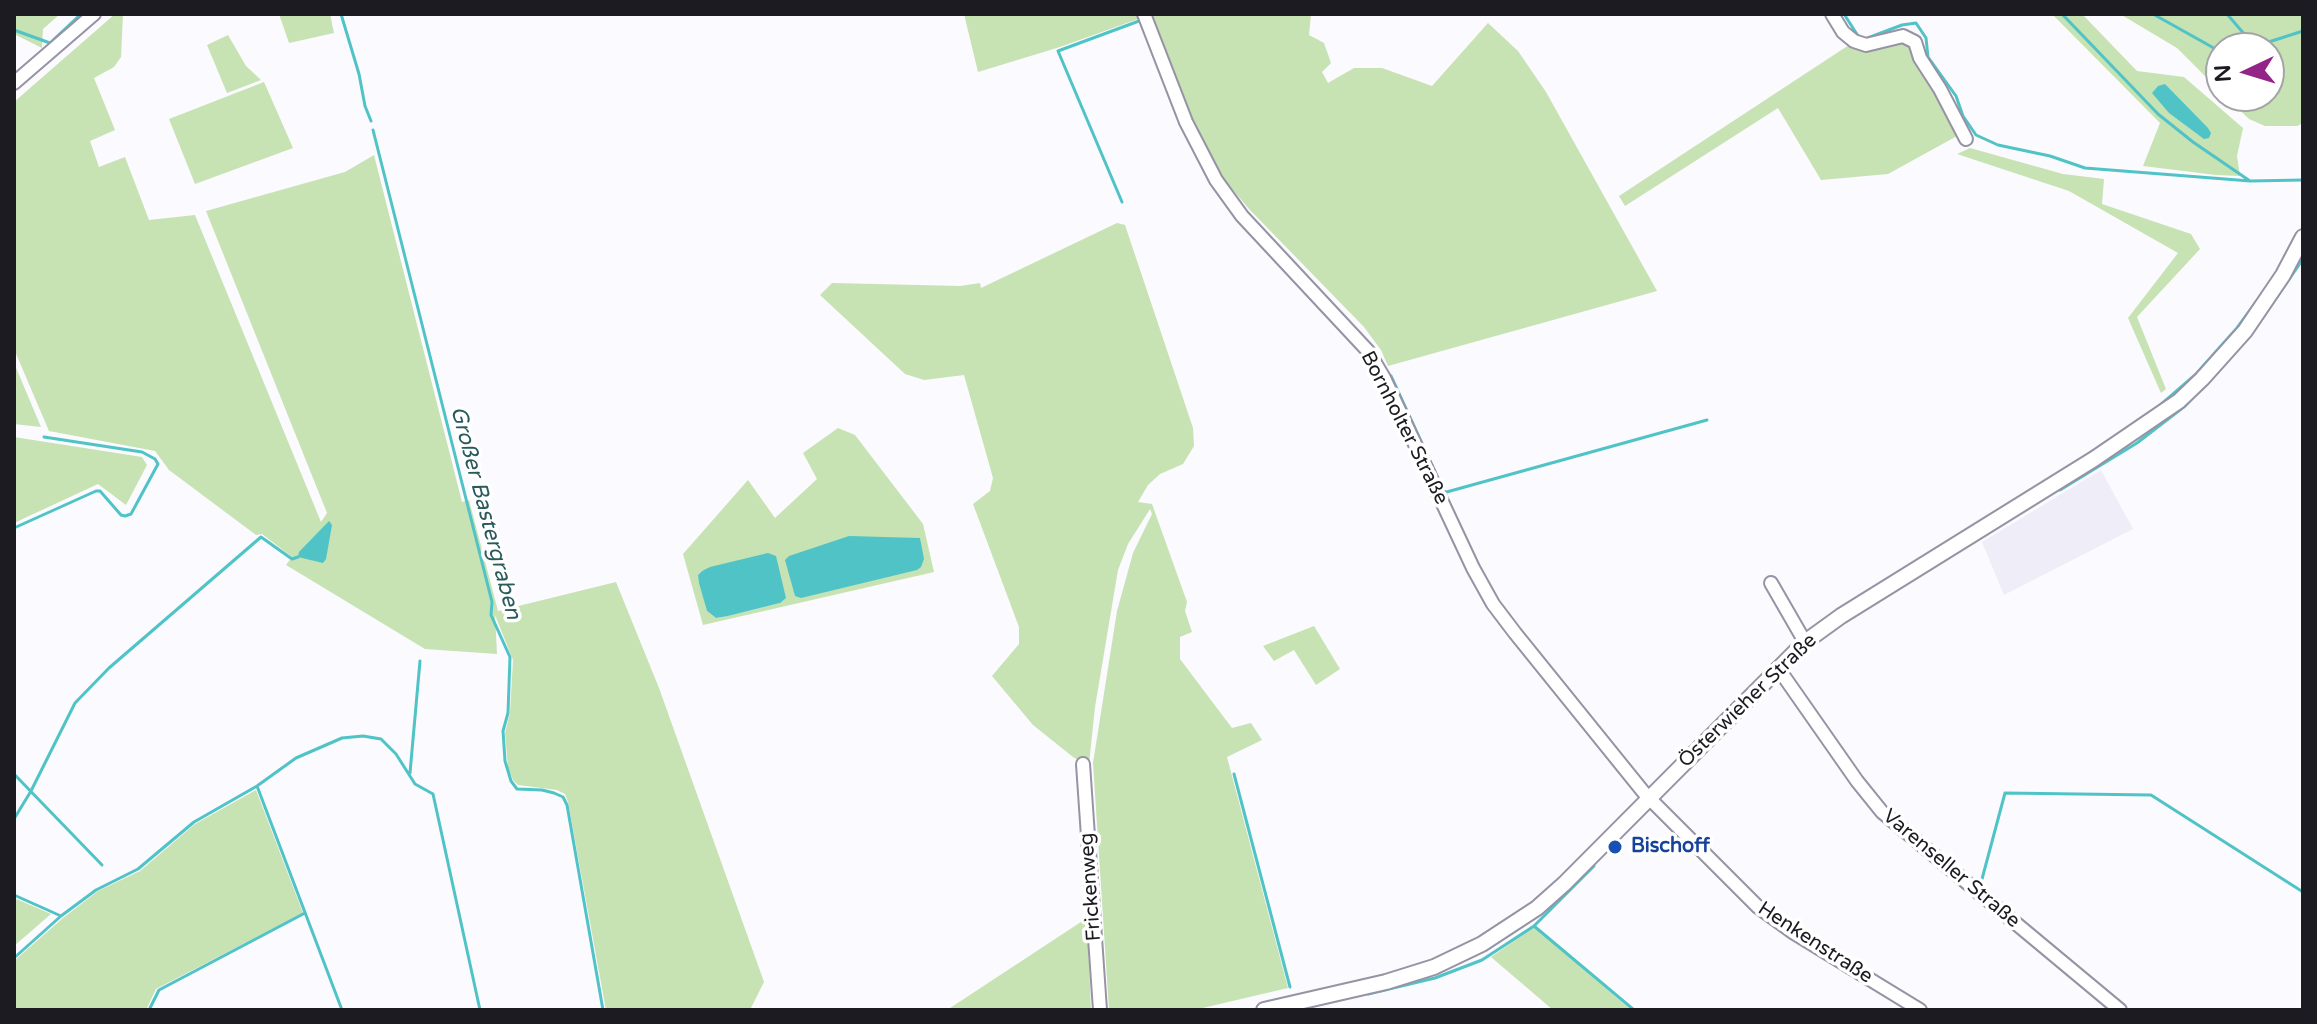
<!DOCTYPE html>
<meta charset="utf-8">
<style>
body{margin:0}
#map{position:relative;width:2317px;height:1024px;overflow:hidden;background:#fbfafe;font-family:"Varela Round",sans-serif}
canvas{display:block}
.frame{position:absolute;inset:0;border:16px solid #1c1b21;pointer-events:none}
.north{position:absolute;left:2205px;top:32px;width:80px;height:80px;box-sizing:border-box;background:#fff;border:2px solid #a4a4a6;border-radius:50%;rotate:266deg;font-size:22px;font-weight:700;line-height:32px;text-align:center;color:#1c1b21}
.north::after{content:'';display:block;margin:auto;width:28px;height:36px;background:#922587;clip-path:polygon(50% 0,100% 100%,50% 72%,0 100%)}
</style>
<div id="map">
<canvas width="2317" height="1024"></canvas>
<div class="frame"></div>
<div class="north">N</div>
</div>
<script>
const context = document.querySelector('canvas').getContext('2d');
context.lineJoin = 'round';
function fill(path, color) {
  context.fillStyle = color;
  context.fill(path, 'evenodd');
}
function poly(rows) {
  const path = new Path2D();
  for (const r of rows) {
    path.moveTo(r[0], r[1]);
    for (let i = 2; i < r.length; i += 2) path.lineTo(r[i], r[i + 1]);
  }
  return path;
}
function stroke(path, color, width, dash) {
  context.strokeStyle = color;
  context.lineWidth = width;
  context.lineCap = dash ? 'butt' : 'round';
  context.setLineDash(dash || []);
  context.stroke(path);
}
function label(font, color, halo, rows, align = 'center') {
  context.font = font + ' "Varela Round",sans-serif';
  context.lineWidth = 7;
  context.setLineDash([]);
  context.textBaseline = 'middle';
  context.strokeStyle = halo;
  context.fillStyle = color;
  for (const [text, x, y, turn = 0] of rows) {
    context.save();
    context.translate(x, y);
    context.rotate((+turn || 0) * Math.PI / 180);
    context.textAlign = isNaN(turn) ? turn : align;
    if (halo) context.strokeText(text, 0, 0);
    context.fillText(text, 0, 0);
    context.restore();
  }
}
const built = poly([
 [2101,470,2133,529,2004,595,1982,542]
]);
const green = poly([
 [14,14,60,14,43,29,42,48,14,34],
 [115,14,123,14,121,57,114,67,94,78,115,130,90,141,99,167,125,157,149,220,195,215,321,522,327,513,206,211,345,172,374,155,462,502,469,500,498,611,616,582,659,688,764,982,750,1010,606,1010,568,802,565,794,557,790,518,785,513,780,508,768,505,733,510,713,513,660,495,615,497,654,425,649,286,565,292,557,262,534,256,535,169,470,155,451,49,431,14,349,14,102],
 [279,14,330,14,334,33,289,43],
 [964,14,1136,14,1138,19,1060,47,978,72],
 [1150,14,1311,14,1309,35,1324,43,1331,63,1322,72,1328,83,1354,68,1382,68,1432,86,1488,23,1518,51,1546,92,1657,291,1388,366,1381,350,1364,327,1249,209,1222,177,1201,141],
 [2052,14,2082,14,2137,71,2184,77,2243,128,2237,156,2240,176,2216,175,2143,166,2160,123],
 [2120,14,2303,14,2303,123,2297,126,2265,126,2249,119,2225,96,2269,96,2269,48,2221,48,2221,92,2177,48],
 [228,35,246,66,261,80,227,93,207,45],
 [1903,40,1911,45,1957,136,1888,174,1821,180,1778,108,1625,206,1619,196,1849,45,1865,50],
 [264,82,293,148,195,184,169,119],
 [1970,148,2063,174,2104,179,2102,204,2191,234,2200,249,2137,317,2166,389,2161,393,2128,318,2178,253,2069,191,1957,154],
 [1117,223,1125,225,1193,428,1194,446,1183,464,1160,474,1148,485,1138,502,1152,504,1187,602,1185,611,1192,632,1180,637,1180,659,1232,728,1251,723,1262,740,1227,757,1288,988,1194,1010,1109,1010,1093,763,1117,611,1133,553,1152,514,1150,509,1128,544,1118,570,1095,707,1089,764,1106,1010,1101,1010,1085,764,1073,757,1033,725,992,676,1019,644,1019,627,973,504,990,491,993,478,964,375,924,380,905,374,820,295,832,283,960,286,980,283,981,288],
 [14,363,41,427,14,424],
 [838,428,855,435,923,524,934,572,703,625,683,554,748,480,775,518,817,479,803,453],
 [716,566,780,603,728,616,716,618,707,611,698,575,702,571],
 [14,437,142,457,147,465,126,505,98,484,14,523],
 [1314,626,1340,669,1316,685,1294,650,1274,661,1263,646],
 [256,790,303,913,156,989,146,1010,14,1010,14,961,63,918,98,891,140,871,195,824],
 [14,898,51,914,14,946],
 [1087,918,1091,1010,947,1010],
 [1534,927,1631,1010,1553,1010,1491,957]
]);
const water = poly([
 [2165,84,2208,128,2211,133,2209,138,2204,139,2169,113,2152,93,2158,86],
 [329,521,332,525,326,559,323,563,298,557,299,552],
 [849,536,920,538,924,559,921,567,917,570,801,598,795,596,785,560,789,556],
 [768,553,776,556,786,598,780,603,728,616,716,618,707,611,699,583,698,575,702,571,710,567]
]);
const stream = poly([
 [341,14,359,74,365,106,371,121],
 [1844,14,1860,39,1865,39,1902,25,1916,23,1926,38,1928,57,1956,96,1963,116,1976,135,1998,145,2050,156,2085,168,2250,181],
 [2062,14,2158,114,2193,142,2250,181,2303,180],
 [2153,14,2212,47,2221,54],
 [2227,14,2252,43,2257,46],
 [14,30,50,43,81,14],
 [2250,48,2303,31],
 [373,130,492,602,491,615,510,657,508,713,503,731,505,761,511,781,517,789,542,790,554,793,563,797,567,805,603,1010],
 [1122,202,1058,51,1139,21],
 [1391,376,1441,485],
 [2158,407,2195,375,2237,328,2256,302],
 [2060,490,2137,443,2185,406,2251,335,2303,259],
 [1443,493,1707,420],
 [14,528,96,491,100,491,121,515,125,516,131,514,158,464,155,459,142,452,44,437],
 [410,773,420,661],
 [14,774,102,865],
 [1234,774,1290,987],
 [257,786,342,1010],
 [14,819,31,791,75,703,109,668,261,537,292,559,298,557],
 [1888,825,1995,914],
 [1982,879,2005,793,2151,795,2303,892],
 [14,895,61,916],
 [1534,926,1634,1010],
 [14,958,61,916,96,890,138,869,194,822,257,786,296,758,342,738,363,736,381,739,396,754,415,784,433,794,480,1010],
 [1368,994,1435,978,1482,960,1534,926,1594,866],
 [149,1010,159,990,305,913]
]);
const minor = poly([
 [1144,14,1186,122,1216,180,1242,216,1368,351,1384,378,1473,568,1493,604,1515,633,1645,794,1758,907,1794,933,1920,1010],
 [1832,14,1843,32,1854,41,1866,45,1903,36,1915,42,1920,58,1940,89,1966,139],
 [14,83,94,14],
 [1771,583,1805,642],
 [1778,668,1857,781,1882,812,2120,1010],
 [1083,764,1100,1010]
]);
const tertiary = poly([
 [1264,1010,1386,982,1434,967,1482,944,1537,908,1564,884,1805,642,1841,616,2094,459,2179,401,2202,379,2245,331,2283,275,2303,237]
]);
const markers = [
 [1615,847,8,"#1a4fb4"]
];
const streetNames = [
 ["Bornholter Straße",1404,428,63],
 ["Österwieher Straße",1748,701,-44],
 ["Varenseller Straße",1951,869,40],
 ["Frickenweg",1091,887,-94],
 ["Henkenstraße",1815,943,33]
];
const transitNames = [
 ["Bischoff",1631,847]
];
const waterNames = [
 ["Großer Bastergraben",485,513,75]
];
fill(built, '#efedf7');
fill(green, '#c7e2b3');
fill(water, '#50c3c7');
stroke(stream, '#50c3c7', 3);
stroke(minor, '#9693a4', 16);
stroke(tertiary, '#9693a4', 18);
stroke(minor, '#fff', 12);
stroke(tertiary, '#fff', 14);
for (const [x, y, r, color] of markers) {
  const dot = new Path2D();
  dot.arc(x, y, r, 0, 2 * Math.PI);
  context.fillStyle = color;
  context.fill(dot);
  stroke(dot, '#fff', 3);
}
label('20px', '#1c1b21', '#fff', streetNames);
label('bold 20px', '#164399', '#fff', transitNames, 'left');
label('italic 22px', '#295a5c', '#fff', waterNames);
</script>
